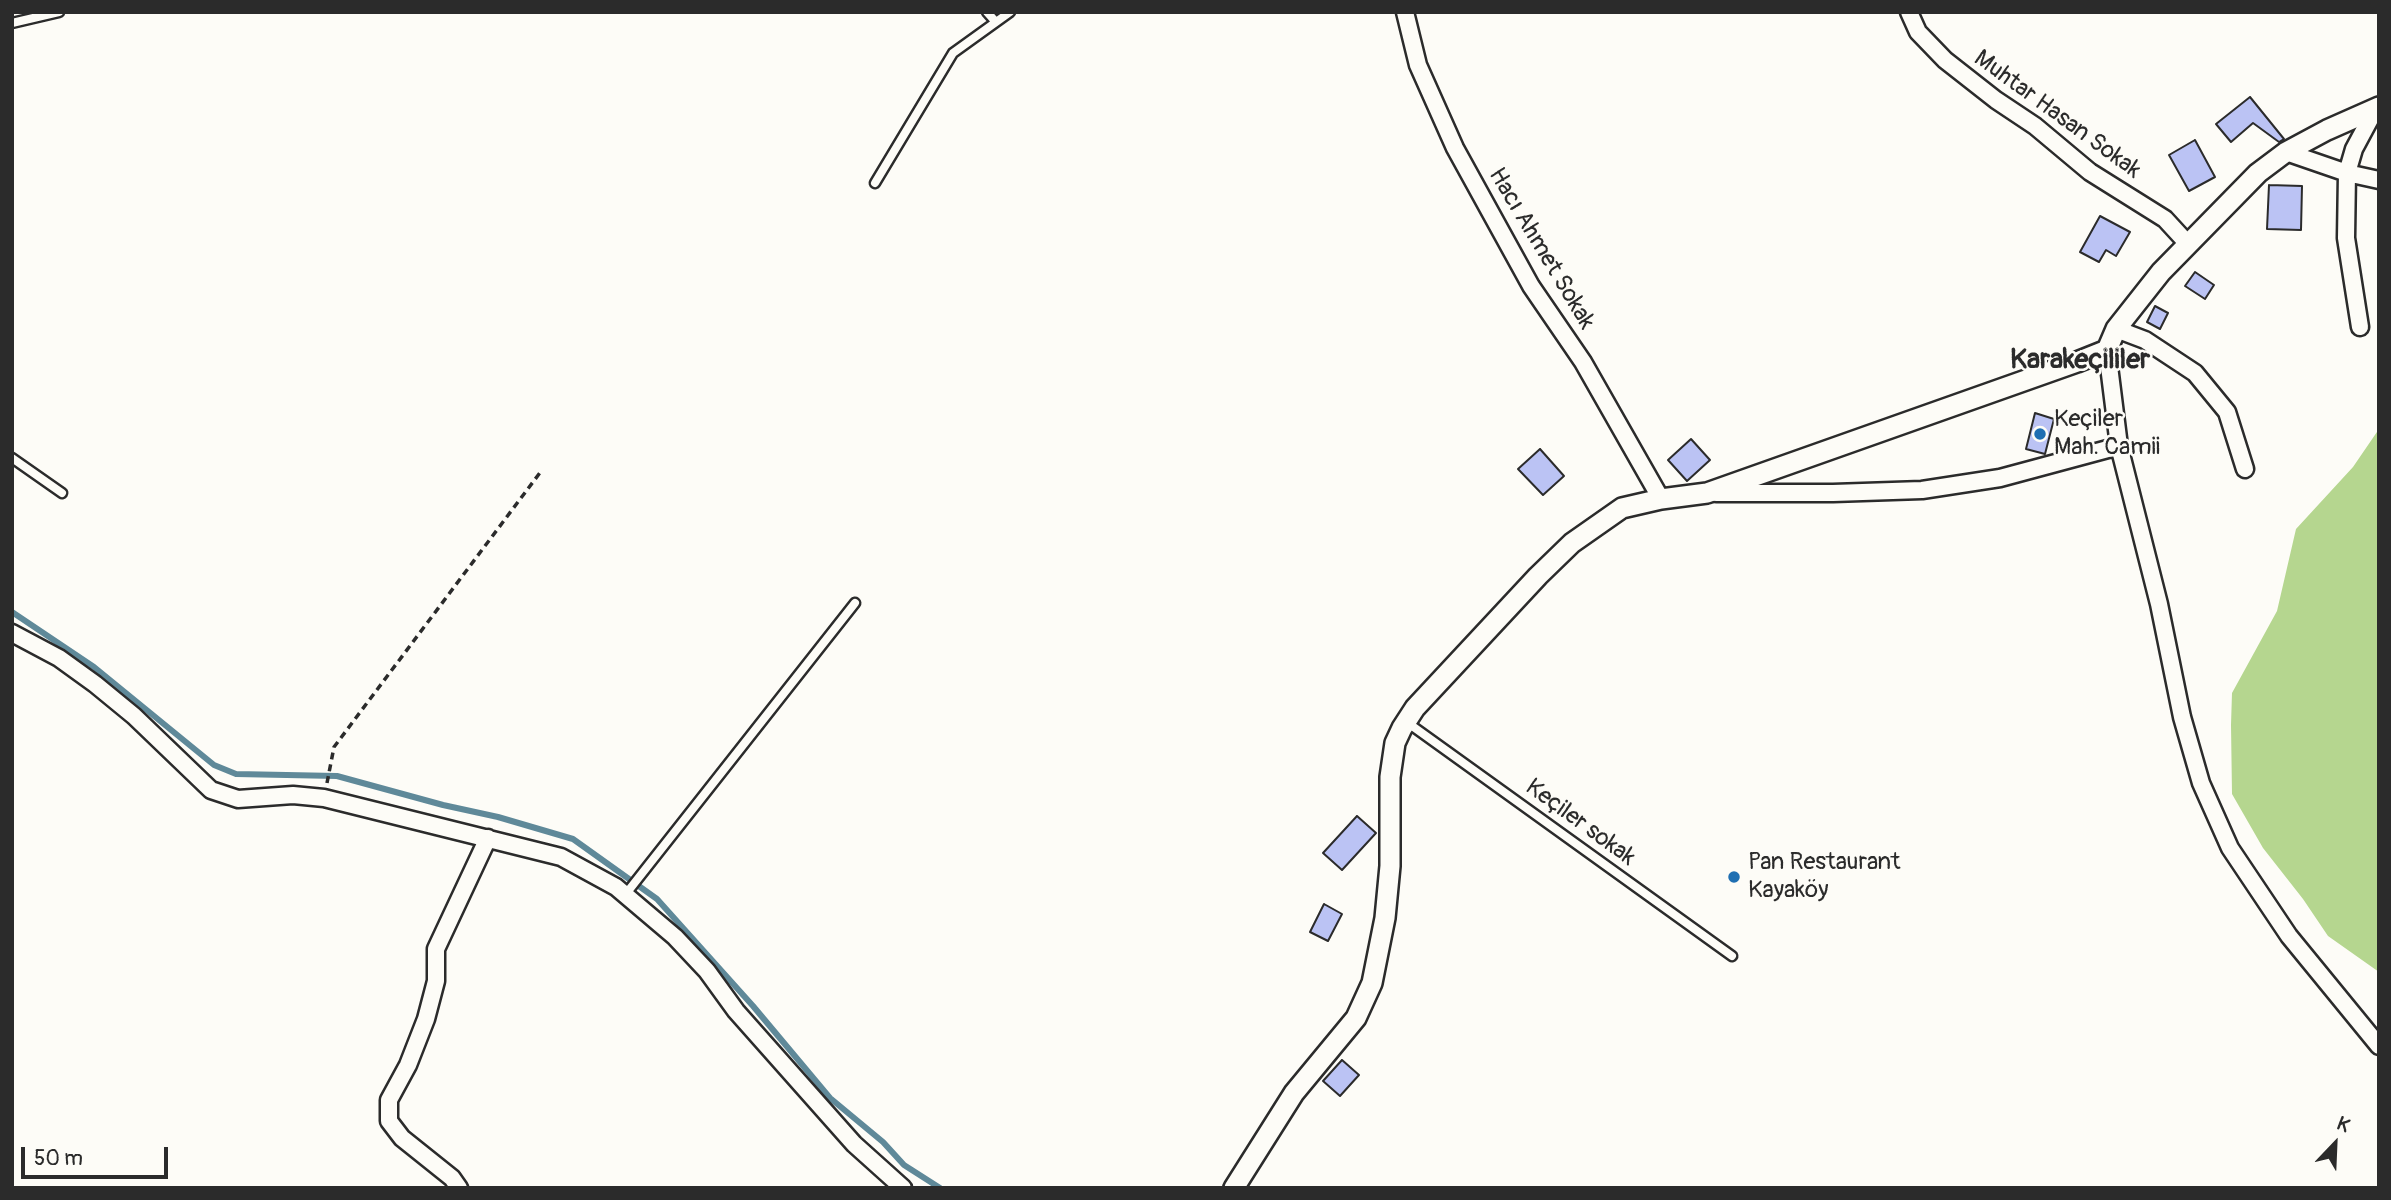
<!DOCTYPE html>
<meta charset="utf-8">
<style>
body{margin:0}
#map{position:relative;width:2391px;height:1200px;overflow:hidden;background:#fdfcf7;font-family:Pangolin,sans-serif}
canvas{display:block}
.frame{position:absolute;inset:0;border:14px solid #2b2b2b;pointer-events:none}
.north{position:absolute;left:2300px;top:1109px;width:70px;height:70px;-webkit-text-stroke:5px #fdfcf7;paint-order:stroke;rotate:23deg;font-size:19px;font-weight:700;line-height:28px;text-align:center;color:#2b2b2b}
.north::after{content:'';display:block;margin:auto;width:24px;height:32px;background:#2b2b2b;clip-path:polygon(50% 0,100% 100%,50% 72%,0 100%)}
.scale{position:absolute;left:21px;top:1147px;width:147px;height:32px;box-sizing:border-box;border:4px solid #2b2b2b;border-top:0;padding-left:9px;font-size:21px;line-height:24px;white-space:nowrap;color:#2b2b2b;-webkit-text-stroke:5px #fdfcf7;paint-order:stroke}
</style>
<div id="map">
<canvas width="2391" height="1200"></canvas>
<div class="frame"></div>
<div class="north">K</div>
<div class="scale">50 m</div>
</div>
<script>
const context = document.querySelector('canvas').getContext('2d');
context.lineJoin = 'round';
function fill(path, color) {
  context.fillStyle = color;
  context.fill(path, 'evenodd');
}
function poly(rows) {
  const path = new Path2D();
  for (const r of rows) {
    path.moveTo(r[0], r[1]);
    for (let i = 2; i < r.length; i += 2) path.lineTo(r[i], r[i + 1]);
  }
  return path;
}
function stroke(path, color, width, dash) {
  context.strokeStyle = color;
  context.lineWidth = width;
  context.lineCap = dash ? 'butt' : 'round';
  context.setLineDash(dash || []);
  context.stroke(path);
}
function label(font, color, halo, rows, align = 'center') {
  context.font = font + ' Pangolin,sans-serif';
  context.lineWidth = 5;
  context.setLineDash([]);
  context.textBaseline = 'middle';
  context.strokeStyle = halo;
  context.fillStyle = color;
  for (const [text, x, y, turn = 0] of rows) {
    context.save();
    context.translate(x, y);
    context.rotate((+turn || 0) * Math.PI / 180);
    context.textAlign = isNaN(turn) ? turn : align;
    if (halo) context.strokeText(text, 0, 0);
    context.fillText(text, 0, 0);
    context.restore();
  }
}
const green = poly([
 [2379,429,2379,972,2328,936,2303,899,2263,848,2232,794,2231,725,2232,693,2277,611,2296,529,2353,467]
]);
const stream = poly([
 [12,612,94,667,214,765,236,774,337,776,443,805,498,817,573,839,657,899,753,1006,830,1098,883,1142,904,1165,940,1188]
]);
const building = poly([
 [2250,97,2284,139,2279,142,2253,123,2231,142,2216,124,2250,97],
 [2195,140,2215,177,2189,191,2169,155,2195,140],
 [2269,185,2302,186,2301,230,2267,229,2269,185],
 [2100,216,2130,232,2116,256,2106,250,2099,262,2080,252,2100,216],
 [2195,272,2214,285,2205,299,2185,286,2195,272],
 [2155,306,2168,313,2160,329,2147,322,2155,306],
 [2035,413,2054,419,2045,454,2026,449,2035,413],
 [1691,439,1710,460,1687,481,1668,460,1691,439],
 [1540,449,1564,476,1543,495,1518,469,1540,449],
 [1357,816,1376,833,1342,870,1323,853,1357,816],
 [1324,904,1342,914,1328,941,1310,932,1324,904],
 [1342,1060,1359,1075,1340,1096,1323,1081,1342,1060]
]);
const path = poly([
 [327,783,334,747,542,470]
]);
const service = poly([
 [987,12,995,21],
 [12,23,59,12],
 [875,183,953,53,1010,12],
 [12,458,62,493],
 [1408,723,1732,956],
 [625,895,855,603]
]);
const minor = poly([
 [1405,12,1418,65,1455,148,1531,286,1583,362,1661,499],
 [1909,12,1918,32,1945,60,1996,100,2035,126,2090,172,2165,219,2188,244],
 [2286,152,2347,173,2379,180],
 [2360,327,2346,238,2347,173,2354,149,2376,108],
 [2116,329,2145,340,2195,373,2227,412,2245,469],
 [2107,350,2119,446,2159,604,2182,717,2201,783,2230,848,2289,936,2379,1046],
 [1716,493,1833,493,1922,490,2000,478,2119,446],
 [12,633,59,658,95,684,134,716,211,790,238,799,293,795,324,798,561,857,616,887,675,937,707,971,736,1011,854,1144,903,1188],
 [459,1188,452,1178,402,1138,389,1121,389,1100,408,1065,426,1019,436,981,436,949,488,838]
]);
const tertiary = poly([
 [1234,1188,1294,1093,1356,1018,1372,983,1385,918,1390,866,1390,777,1395,743,1402,728,1415,708,1538,576,1572,543,1622,508,1661,499,1707,493,2077,362,2107,350,2116,329,2161,272,2258,173,2286,152,2327,130,2379,107]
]);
const markers = [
 [2040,434,7,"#1f6fb2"],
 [1734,877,7,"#1f6fb2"]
];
const streetNames = [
 ["Muhtar Hasan Sokak",2057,115,36],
 ["Hacı Ahmet Sokak",1541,249,59],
 ["Keçiler sokak",1580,823,36]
];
const poiNames = [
 ["Keçiler",2054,420],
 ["Mah. Camii",2054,448],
 ["Pan Restaurant",1748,863],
 ["Kayaköy",1748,891]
];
const quarterNames = [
 ["Karakeçililer",2080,361]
];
fill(green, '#b5d68f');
stroke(stream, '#5f8999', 6);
fill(building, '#bbc3f4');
stroke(building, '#2b2b2b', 2);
stroke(service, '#2b2b2b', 13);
stroke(minor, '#2b2b2b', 21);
stroke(tertiary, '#2b2b2b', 24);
stroke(path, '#2b2b2b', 3.5, [7, 5]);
stroke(service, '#fdfcf7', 8);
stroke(minor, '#fdfcf7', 16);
stroke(tertiary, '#fdfcf7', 19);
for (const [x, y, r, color] of markers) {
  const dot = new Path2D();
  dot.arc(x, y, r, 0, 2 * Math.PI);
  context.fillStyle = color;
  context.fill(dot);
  stroke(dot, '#fdfcf7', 2.5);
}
label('24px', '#2b2b2b', '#fdfcf7', streetNames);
label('24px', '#2b2b2b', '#fdfcf7', poiNames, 'left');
label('bold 28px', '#2b2b2b', '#fdfcf7', quarterNames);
</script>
